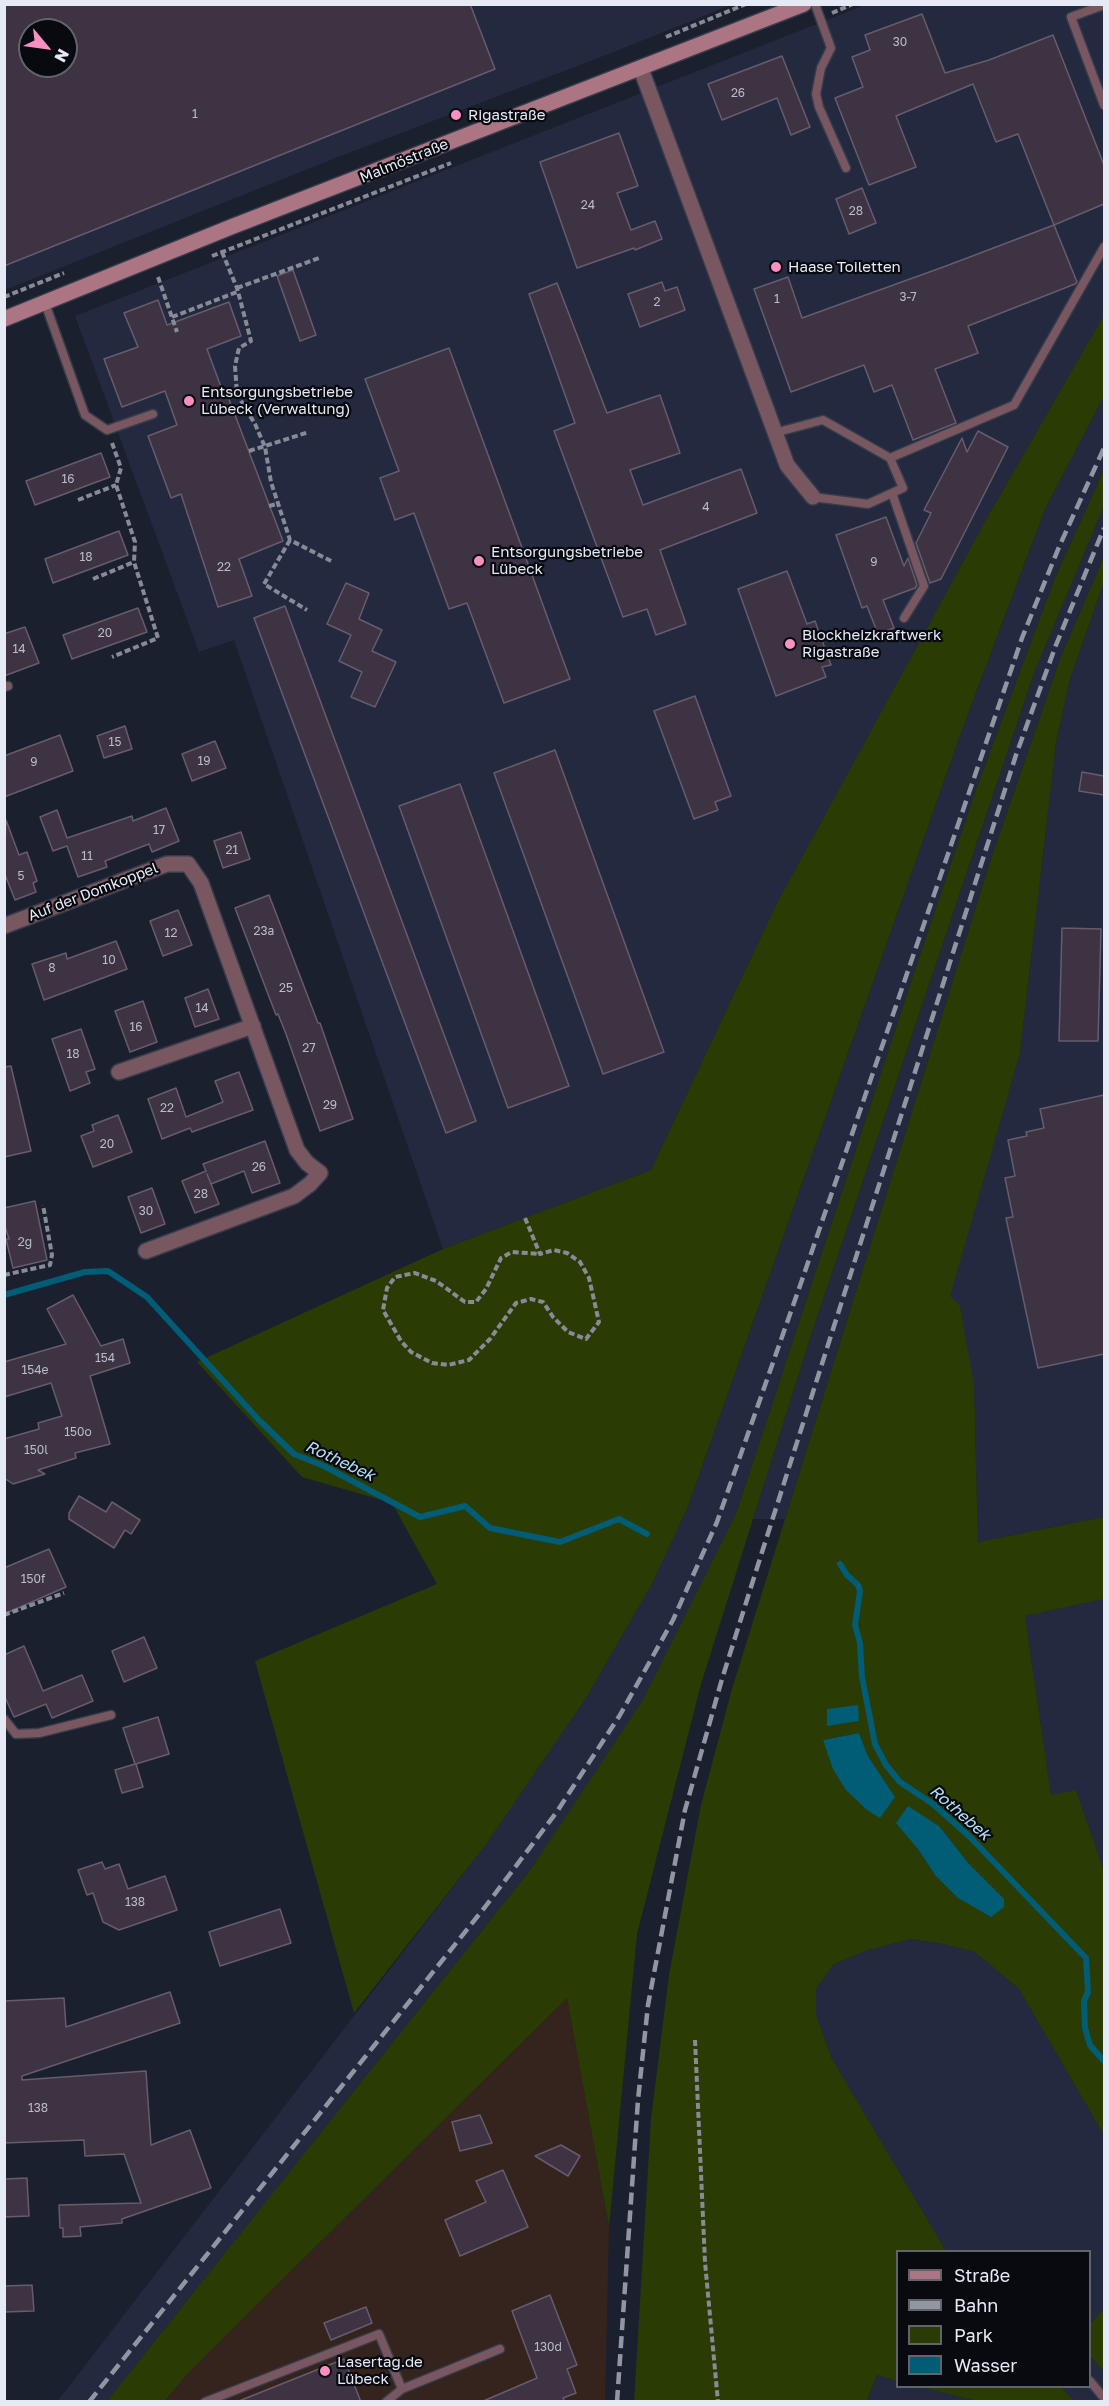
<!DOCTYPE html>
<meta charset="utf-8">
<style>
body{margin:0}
#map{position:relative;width:1109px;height:2406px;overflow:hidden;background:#1b202f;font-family:"Golos Text",sans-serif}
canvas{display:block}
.frame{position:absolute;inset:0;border:6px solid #e6eaf4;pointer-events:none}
.legend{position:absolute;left:896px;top:2250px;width:195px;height:138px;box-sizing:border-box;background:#080a10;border:2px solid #61646b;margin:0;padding:8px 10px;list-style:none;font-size:18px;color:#e6eaf4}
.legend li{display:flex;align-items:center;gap:12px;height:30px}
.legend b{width:30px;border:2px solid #61646b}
.north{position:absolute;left:18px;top:18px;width:60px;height:60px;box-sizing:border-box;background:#080a10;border:2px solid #61646b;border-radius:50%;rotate:119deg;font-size:16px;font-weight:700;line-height:24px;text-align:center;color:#e6eaf4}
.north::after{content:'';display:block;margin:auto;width:21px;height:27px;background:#fc8fc1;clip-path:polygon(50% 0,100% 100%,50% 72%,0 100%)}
</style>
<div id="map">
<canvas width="1109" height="2406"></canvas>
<div class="frame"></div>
<ul class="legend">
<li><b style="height:8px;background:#ab7584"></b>Straße</li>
<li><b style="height:8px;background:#9296a3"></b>Bahn</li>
<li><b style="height:16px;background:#2a3c04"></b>Park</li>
<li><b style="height:16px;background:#015c76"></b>Wasser</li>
</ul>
<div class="north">N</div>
</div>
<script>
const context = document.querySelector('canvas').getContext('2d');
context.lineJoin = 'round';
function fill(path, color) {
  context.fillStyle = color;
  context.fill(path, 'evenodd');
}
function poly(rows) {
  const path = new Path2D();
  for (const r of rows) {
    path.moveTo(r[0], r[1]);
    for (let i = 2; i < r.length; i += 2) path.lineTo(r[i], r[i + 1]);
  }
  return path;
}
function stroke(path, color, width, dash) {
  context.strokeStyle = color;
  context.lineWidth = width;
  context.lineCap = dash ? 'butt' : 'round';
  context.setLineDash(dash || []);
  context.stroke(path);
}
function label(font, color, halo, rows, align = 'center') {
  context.font = font + ' "Golos Text",sans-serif';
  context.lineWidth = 4.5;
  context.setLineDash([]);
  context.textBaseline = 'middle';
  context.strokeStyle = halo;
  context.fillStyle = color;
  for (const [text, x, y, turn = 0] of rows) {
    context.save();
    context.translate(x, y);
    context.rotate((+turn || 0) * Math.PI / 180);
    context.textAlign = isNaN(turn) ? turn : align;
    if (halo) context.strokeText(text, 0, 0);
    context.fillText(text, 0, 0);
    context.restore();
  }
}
const commercial = poly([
 [567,1998,609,2227,605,2401,165,2402,188,2373]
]);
const built = poly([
 [5,5,731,5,606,55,333,159,5,290],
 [30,30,66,30,66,66,30,66],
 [865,5,1104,5,1104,315,988,516,777,903,651,1170,443,1249,234,640,199,652,75,316],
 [1104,396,1104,470,1055,578,977,787,915,970,736,1514,643,1701,531,1869,107,2401,57,2402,487,1843,586,1698,652,1584,687,1509,962,730,1045,509],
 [1104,506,1104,557,1060,659,990,862,785,1519,753,1519,813,1329,1034,673],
 [1104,582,1104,1517,978,1542,974,1385,949,1296,1020,1053,1056,743,1070,679],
 [1104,1599,1104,1871,1076,1790,1051,1796,1025,1616],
 [911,1939,943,1944,975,1952,1019,1989,1104,2135,1104,2309,1090,2324,1090,2252,946,2251,831,2057,816,2014,816,1989,833,1965,865,1951],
 [1090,2356,1104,2371,1104,2401,1074,2401,1061,2387,1090,2386],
 [877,2375,897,2381,898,2386,920,2387,977,2401,867,2402]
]);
const green = poly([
 [1104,315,1104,396,1045,509,962,730,687,1509,652,1584,586,1698,487,1843,354,2013,255,1661,437,1584,392,1503,302,1477,197,1362,443,1249,651,1170,777,903,988,516],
 [1104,470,1104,506,1034,673,813,1329,701,1684,637,1934,609,2227,567,1998,188,2373,165,2401,107,2401,531,1869,643,1700,736,1514,915,970,977,787,1055,578],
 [1104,557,1104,582,1070,679,1056,743,1020,1053,950,1296,960,1306,974,1385,978,1542,1104,1517,1104,1599,1025,1616,1051,1795,1076,1790,1104,1871,1104,2135,1019,1989,975,1952,943,1944,911,1939,865,1951,833,1965,816,1989,816,2014,831,2057,946,2251,898,2252,897,2381,877,2375,867,2401,634,2402,651,2119,669,1975,701,1805,732,1689,990,862,1060,659],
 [859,1733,868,1756,895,1797,823,1740],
 [940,1827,969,1864,935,1875,918,1849],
 [1104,2309,1104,2371,1090,2356,1090,2324],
 [920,2387,1061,2387,1074,2401,977,2401]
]);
const water = poly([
 [858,1705,859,1721,827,1726,827,1709],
 [859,1733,868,1756,895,1797,880,1818,867,1810,846,1790,833,1769,823,1740],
 [908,1806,940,1827,969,1864,1004,1899,1004,1907,991,1917,958,1898,935,1875,918,1849,896,1823]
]);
const stream = poly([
 [4,1295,85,1272,108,1271,147,1297,258,1419,294,1454,324,1466,420,1517,465,1506,490,1528,560,1542,619,1519,647,1534],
 [840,1564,847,1575,858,1585,860,1591,855,1625,860,1643,862,1677,875,1744,886,1765,900,1782,933,1804,970,1837,1086,1958,1088,1992,1084,2001,1085,2028,1090,2045,1104,2061]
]);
const building = poly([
 [4,4,470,4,495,69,4,266,4,4],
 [30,30,66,30,66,66,30,66,30,30],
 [922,14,945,73,989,60,1053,35,1104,165,1104,204,1054,225,1018,134,996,142,973,84,896,116,916,167,869,185,835,98,863,87,852,57,870,50,865,35,922,14],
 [782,56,810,127,791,135,777,98,722,120,708,84,782,56],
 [619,133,638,186,617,193,631,230,655,221,662,239,635,250,634,248,577,268,540,162,619,133],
 [862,188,876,223,849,234,836,199,862,188],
 [1054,225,1077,282,1075,284,968,326,978,353,935,369,956,423,913,440,892,385,874,392,864,365,791,392,754,289,788,277,802,318,946,266,1054,225],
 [293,270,316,335,300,341,277,276,293,270],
 [662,282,665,291,677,287,685,310,640,327,628,294,662,282],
 [557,283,607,413,660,395,680,453,630,470,643,505,741,469,757,513,660,550,686,624,656,635,647,609,623,617,554,431,575,423,529,294,557,283],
 [158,300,167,325,229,302,241,336,207,349,224,395,227,394,283,541,239,559,252,596,218,607,181,494,171,498,148,436,177,425,165,391,122,407,104,359,138,347,124,313,158,300],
 [449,348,570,679,504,703,467,603,449,609,414,513,395,520,380,478,399,471,365,379,449,348],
 [978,431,1008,447,941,579,930,583,916,543,931,513,924,510,962,438,967,452,978,431],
 [101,453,110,477,35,505,26,481,101,453],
 [886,517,904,566,908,558,917,585,915,588,883,600,894,628,878,634,867,606,862,608,836,535,886,517],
 [119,531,128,555,53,583,45,559,119,531],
 [787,571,807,624,815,621,831,665,822,667,826,677,776,696,738,589,787,571],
 [346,583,369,593,359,619,382,630,372,651,396,662,375,707,351,697,362,672,339,661,351,635,327,624,346,583],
 [285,606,476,1121,446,1133,254,618,285,606],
 [138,608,147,632,72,659,63,635,138,608],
 [25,627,39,663,4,676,4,634,25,627],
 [695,696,731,796,715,802,718,810,694,819,654,711,695,696],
 [125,726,132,749,104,758,97,736,125,726],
 [60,735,73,771,4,797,4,756,60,735],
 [215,741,226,768,192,781,182,754,215,741],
 [555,750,664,1052,603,1074,494,773,555,750],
 [1082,772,1104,776,1104,795,1079,791,1082,772],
 [460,784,569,1086,508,1108,399,806,460,784],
 [166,808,179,841,152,852,149,844,105,861,107,867,78,877,67,846,53,851,40,817,57,810,67,838,132,816,133,821,166,808],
 [6,820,19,855,27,852,37,881,33,883,36,892,15,900,4,872,6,820],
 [241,832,250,859,223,868,214,841,241,832],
 [269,895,318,1023,320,1023,353,1119,320,1131,286,1034,278,1014,276,1015,235,908,269,895],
 [178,910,192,945,163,956,150,921,178,910],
 [1062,928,1101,929,1098,1041,1059,1041,1062,928],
 [116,941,127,969,44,1000,32,964,66,953,67,959,116,941],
 [208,989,219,1019,195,1027,185,998,208,989],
 [143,1001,157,1042,130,1052,115,1011,143,1001],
 [81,1029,95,1069,86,1072,90,1083,70,1091,52,1039,81,1029],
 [11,1066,31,1151,4,1157,4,1067,11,1066],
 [239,1072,253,1110,192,1132,190,1128,162,1139,148,1099,176,1088,186,1117,223,1102,215,1081,239,1072],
 [1104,1095,1104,1354,1038,1368,1006,1218,1013,1217,1005,1178,1015,1176,1008,1140,1027,1136,1026,1132,1044,1128,1040,1109,1104,1095],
 [118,1115,132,1152,93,1167,81,1136,94,1131,92,1125,118,1115],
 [265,1141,280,1183,252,1193,244,1171,211,1184,207,1174,219,1204,195,1213,182,1181,206,1171,203,1164,265,1141],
 [152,1188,165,1224,141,1233,128,1197,152,1188],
 [35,1201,47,1260,13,1268,6,1239,9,1239,4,1223,4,1208,35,1201],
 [73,1295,101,1346,123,1339,130,1363,90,1376,110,1444,75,1453,76,1458,38,1470,45,1474,13,1484,4,1478,4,1439,39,1429,38,1423,62,1416,51,1383,4,1397,4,1362,66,1344,47,1309,73,1295],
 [79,1496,106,1512,112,1502,140,1520,131,1534,125,1530,114,1548,69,1519,69,1513,79,1496],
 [49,1549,66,1587,4,1614,4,1568,49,1549],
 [144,1637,157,1668,124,1682,112,1651,144,1637],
 [24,1646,43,1691,82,1675,93,1701,52,1718,46,1704,14,1717,4,1695,4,1655,24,1646],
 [158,1717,169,1754,136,1764,143,1787,122,1793,115,1770,135,1764,123,1728,158,1717],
 [102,1862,105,1869,119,1864,128,1889,165,1876,177,1910,119,1930,103,1922,93,1893,87,1895,78,1870,102,1862],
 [280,1909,291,1943,220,1966,209,1932,280,1909],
 [170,1992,180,2023,22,2076,22,2080,146,2071,151,2145,190,2130,211,2188,122,2219,122,2223,80,2227,81,2236,63,2237,63,2228,60,2228,59,2205,141,2203,124,2154,85,2156,84,2140,4,2143,4,2001,64,1998,66,2027,170,1992],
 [480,2115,492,2143,460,2151,452,2122,480,2115],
 [561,2145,580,2156,568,2176,535,2156,561,2145],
 [503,2170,528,2227,460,2256,445,2220,486,2202,476,2181,503,2170],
 [27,2178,29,2216,4,2217,4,2179,27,2178],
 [32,2285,34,2311,4,2312,4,2286,32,2285],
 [550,2295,577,2365,567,2369,576,2393,563,2398,565,2402,481,2402,537,2378,512,2311,550,2295],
 [366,2307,372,2323,331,2340,324,2323,366,2307],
 [344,2359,361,2402,239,2402,239,2401,344,2359]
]);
const path = poly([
 [832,13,853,4],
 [666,37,746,4],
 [222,252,237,288,251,341,239,348,235,366,237,394,255,424,265,447,271,482,290,540,333,562],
 [212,256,451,163],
 [158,277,177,332],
 [237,288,319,258],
 [4,297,64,273],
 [172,317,237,292],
 [112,443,121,468,116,485,135,542,134,562,158,638,112,657],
 [249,451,309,432],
 [78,500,116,485],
 [269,506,277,504],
 [290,540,264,584,307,610],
 [93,579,134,562],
 [525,1218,540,1254,554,1250,567,1253,580,1262,589,1278,599,1322,586,1339,568,1332,553,1317,543,1302,531,1299,516,1303,490,1339,469,1360,448,1365,432,1363,411,1352,401,1341,383,1310,387,1288,395,1277,415,1273,436,1281,465,1302,476,1302,486,1289,501,1258,512,1252,540,1254],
 [4,1275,50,1265,52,1255,43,1205],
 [4,1615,64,1593],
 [695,2040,705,2262,718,2402]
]);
const lane = poly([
 [815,4,831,48,821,68,816,94,819,107,846,168],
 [1104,5,1071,17,1104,105],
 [45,303,85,415,107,430,153,414],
 [774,433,823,420,890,458,1014,405,1104,247],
 [892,493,924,586,904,618],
 [813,497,868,504,903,488,890,458],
 [4,687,8,686],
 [4,1719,16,1734,39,1733,111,1715],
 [1090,2381,1104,2398],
 [205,2402,379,2334,402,2389,500,2349],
 [386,2402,402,2389]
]);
const street = poly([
 [641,69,787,465,813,497],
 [4,926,167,864,188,864,201,883,297,1150,307,1163,320,1173,310,1184,294,1196,146,1251],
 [119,1072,253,1026]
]);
const secondary = poly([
 [4,319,231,227,804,4]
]);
const rail = poly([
 [89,2402,485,1907,556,1813,620,1715,673,1620,717,1522,802,1280,1022,638,1059,547,1104,448],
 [617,2402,638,2100,648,2005,685,1810,722,1679,763,1549,1016,755,1056,645,1104,528]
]);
const markers = [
 [456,115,6,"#fc8fc1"],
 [776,267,6,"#fc8fc1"],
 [189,401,6,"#fc8fc1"],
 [479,561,6,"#fc8fc1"],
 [790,644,6,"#fc8fc1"],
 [325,2371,6,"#fc8fc1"]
];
const numberNames = [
 ["30",900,42],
 ["26",738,93],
 ["1",195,114],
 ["24",588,205],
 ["28",856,211],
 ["3-7",908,297],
 ["1",777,299],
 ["2",657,302],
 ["16",68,479],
 ["4",706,507],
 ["18",86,557],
 ["9",874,562],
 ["22",224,567],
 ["20",105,633],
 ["14",19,649],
 ["15",115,742],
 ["19",204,761],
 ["9",34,762],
 ["17",159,830],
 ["21",232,850],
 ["11",87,856],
 ["5",21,876],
 ["23a",264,931],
 ["12",171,933],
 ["10",109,960],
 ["8",52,968],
 ["25",286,988],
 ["14",202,1008],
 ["16",136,1027],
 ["27",309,1048],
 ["18",73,1054],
 ["29",330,1105],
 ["22",167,1108],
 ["20",107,1144],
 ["26",259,1167],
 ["28",201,1194],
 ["30",146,1211],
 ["2g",25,1242],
 ["154",105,1358],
 ["154e",35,1370],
 ["150o",78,1432],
 ["150l",36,1450],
 ["150f",33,1579],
 ["138",135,1902],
 ["138",38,2108],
 ["130d",548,2347]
];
const poiNames = [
 ["Rigastraße",468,115],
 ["Haase Toiletten",788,267],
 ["Entsorgungsbetriebe",201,392],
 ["Lübeck (Verwaltung)",201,409],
 ["Entsorgungsbetriebe",491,552],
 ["Lübeck",491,569],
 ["Blockheizkraftwerk",802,635],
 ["Rigastraße",802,652],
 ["Lasertag.de",337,2362],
 ["Lübeck",337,2379]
];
const streetNames = [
 ["Malmöstraße",404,161,-22],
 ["Auf der Domkoppel",93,892,-21]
];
const waterNames = [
 ["Rothebek",340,1461,25],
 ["Rothebek",960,1813,41]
];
fill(commercial, '#35231d');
fill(built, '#23293e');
fill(green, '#2a3c04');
fill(water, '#015c76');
stroke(stream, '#015c76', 6);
fill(building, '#3d3343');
stroke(building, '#675c6d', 1.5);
stroke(lane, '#373c4b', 11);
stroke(street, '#373c4b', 18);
stroke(secondary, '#373c4b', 18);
stroke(path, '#878b97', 4, [6, 3]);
stroke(lane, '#795760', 8);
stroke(street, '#795760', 15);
stroke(secondary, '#ab7584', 15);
stroke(rail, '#9296a3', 4.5, [12, 6]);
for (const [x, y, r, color] of markers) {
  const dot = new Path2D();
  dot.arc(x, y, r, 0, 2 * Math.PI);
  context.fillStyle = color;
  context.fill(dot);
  stroke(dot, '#080a10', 2);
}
label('12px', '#bcbcc8', null, numberNames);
label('15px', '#e6eaf4', '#080a10', poiNames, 'left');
label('15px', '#e6eaf4', '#080a10', streetNames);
label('italic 16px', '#b3e0f3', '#080a10', waterNames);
</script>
